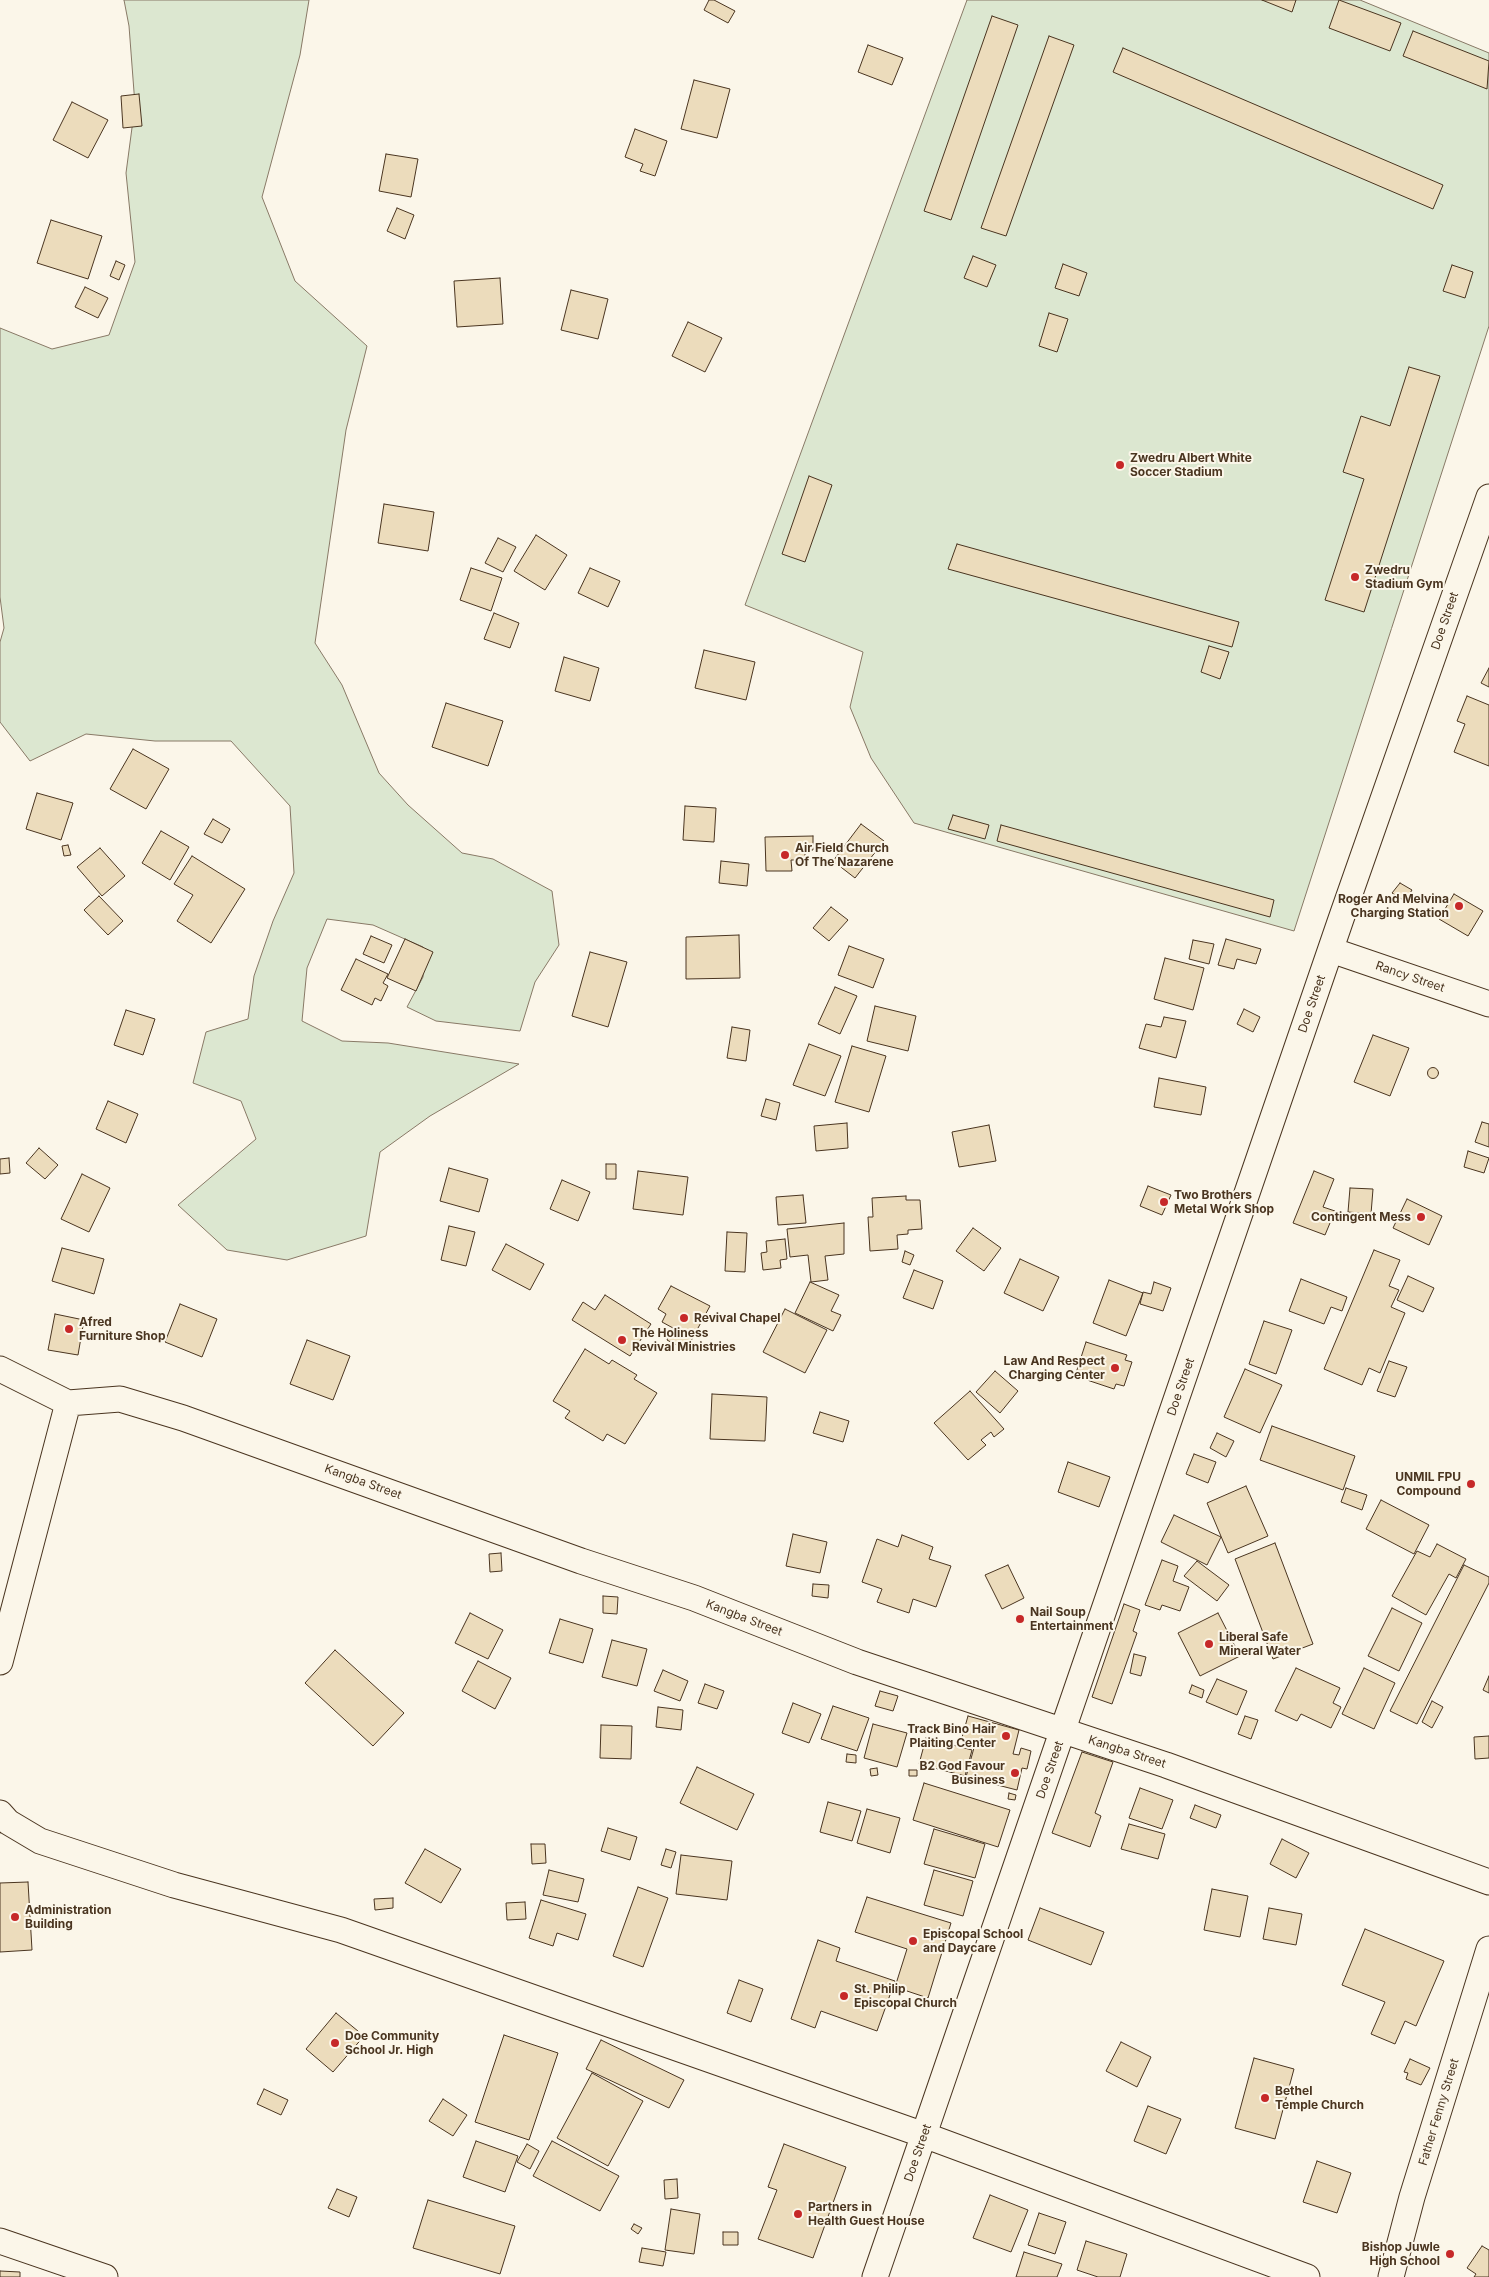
<!DOCTYPE html>
<style>
body{margin:0}
canvas{display:block;background:#fbf6e9}
</style>
<canvas width="1489" height="2277"></canvas>
<script>
const context = document.querySelector('canvas').getContext('2d');
context.lineJoin = 'round';
function fill(path, color) {
  context.fillStyle = color;
  context.fill(path, 'evenodd');
}
function poly(rows) {
  const path = new Path2D();
  for (const r of rows) {
    if (r.length === 3) {
      path.moveTo(r[0] + r[2], r[1]);
      path.arc(r[0], r[1], r[2], 0, 2 * Math.PI);
      continue;
    }
    path.moveTo(r[0], r[1]);
    for (let i = 2; i < r.length; i += 2) path.lineTo(r[i], r[i + 1]);
  }
  return path;
}
function stroke(path, color, width, dash) {
  context.strokeStyle = color;
  context.lineWidth = width;
  context.lineCap = dash ? 'butt' : 'round';
  context.setLineDash(dash || []);
  context.stroke(path);
}
function label(font, color, halo, rows, align = 'center') {
  context.font = font + ' Inter,sans-serif';
  context.lineWidth = 4;
  context.setLineDash([]);
  context.textBaseline = 'middle';
  context.strokeStyle = halo;
  context.fillStyle = color;
  for (const [text, x, y, turn = 0] of rows) {
    context.save();
    context.translate(x, y);
    context.rotate((+turn || 0) * Math.PI / 180);
    context.textAlign = isNaN(turn) ? turn : align;
    if (halo) context.strokeText(text, 0, 0);
    context.fillText(text, 0, 0);
    context.restore();
  }
}
const green = poly([
 [124,0,309,0,300,55,262,197,295,281,367,346,346,430,315,643,342,685,379,773,408,805,462,853,493,859,552,891,559,945,535,982,520,1031,436,1021,407,1007,423,977,423,947,373,925,327,919,307,968,302,1021,342,1041,388,1043,519,1064,430,1116,380,1152,366,1236,287,1260,227,1250,178,1205,256,1139,241,1101,193,1083,206,1032,248,1019,254,976,273,921,294,873,290,806,231,741,155,741,86,734,30,761,0,722,0,642,4,628,0,597,0,328,52,349,109,335,135,262,126,173,135,105,129,26,124,0],
 [967,0,1360,0,1489,53,1489,326,1294,931,914,823,871,758,850,707,863,652,745,605,967,0]
]);
const building = poly([
 [709,0,714,0,735,11,728,23,704,10,709,0],
 [1262,0,1296,0,1292,12,1262,0],
 [1339,0,1401,23,1390,51,1329,28,1339,0],
 [992,16,1018,25,951,220,924,211,992,16],
 [1413,31,1489,61,1487,89,1403,56,1413,31],
 [1049,36,1074,45,1006,236,981,228,1049,36],
 [868,45,903,58,892,85,858,72,868,45],
 [1123,48,1443,185,1433,209,1113,72,1123,48],
 [694,80,730,89,717,138,681,129,694,80],
 [139,94,142,126,123,128,121,96,139,94],
 [72,102,108,120,88,158,53,140,72,102],
 [635,129,667,141,655,176,640,171,643,164,625,157,635,129],
 [386,154,418,159,411,197,379,191,386,154],
 [397,208,414,215,405,239,387,231,397,208],
 [51,220,102,236,88,279,37,263,51,220],
 [973,256,996,265,987,287,964,278,973,256],
 [116,261,125,265,119,280,110,276,116,261],
 [1063,264,1087,273,1079,296,1055,288,1063,264],
 [1452,265,1473,272,1465,298,1443,291,1452,265],
 [500,278,503,324,457,327,454,281,500,278],
 [85,287,108,298,98,318,75,307,85,287],
 [571,290,608,299,598,339,561,330,571,290],
 [1049,313,1068,319,1057,352,1039,346,1049,313],
 [688,322,722,338,705,372,672,356,688,322],
 [1409,367,1440,376,1364,612,1325,600,1364,479,1343,472,1361,416,1390,426,1409,367],
 [809,476,832,485,805,562,782,554,809,476],
 [384,504,434,512,428,551,378,543,384,504],
 [536,535,567,555,545,590,514,571,536,535],
 [498,538,516,547,503,572,485,563,498,538],
 [957,544,1239,622,1232,647,948,569,957,544],
 [471,568,502,578,491,611,460,600,471,568],
 [590,568,620,581,608,607,578,593,590,568],
 [494,613,519,623,510,648,484,639,494,613],
 [1209,646,1229,652,1220,679,1201,672,1209,646],
 [704,650,755,662,746,700,695,688,704,650],
 [564,657,599,668,590,701,555,691,564,657],
 [1489,668,1489,687,1481,683,1489,668],
 [1467,696,1489,705,1489,766,1454,752,1465,724,1457,721,1467,696],
 [446,703,503,721,488,766,432,747,446,703],
 [133,749,169,769,146,809,110,789,133,749],
 [37,793,73,803,61,840,26,829,37,793],
 [685,806,716,808,714,842,683,840,685,806],
 [953,815,989,825,985,839,948,829,953,815],
 [213,819,230,829,222,843,204,834,213,819],
 [861,824,884,841,855,878,833,861,861,824],
 [1001,825,1274,900,1270,917,997,841,1001,825],
 [161,831,189,847,170,880,142,863,161,831],
 [813,836,813,850,805,850,805,860,791,860,792,871,766,871,765,837,813,836],
 [68,845,71,855,64,856,62,846,68,845],
 [100,848,125,876,102,896,77,867,100,848],
 [192,856,245,889,211,943,177,921,193,895,174,884,192,856],
 [721,861,749,864,747,886,719,883,721,861],
 [1400,883,1412,890,1405,901,1392,893,1400,883],
 [1454,894,1483,911,1468,936,1439,919,1454,894],
 [99,896,123,921,108,935,84,910,99,896],
 [831,907,848,920,829,941,813,928,831,907],
 [739,935,740,978,686,979,686,937,739,935],
 [371,936,392,945,384,963,363,954,371,936],
 [405,939,433,952,416,991,387,978,405,939],
 [1226,939,1261,949,1256,964,1237,959,1234,969,1218,965,1226,939],
 [1193,940,1214,944,1209,964,1189,959,1193,940],
 [849,946,884,959,873,988,838,975,849,946],
 [590,952,627,962,608,1027,572,1016,590,952],
 [1165,958,1204,968,1193,1010,1154,999,1165,958],
 [356,959,388,974,383,983,388,986,381,1001,375,998,372,1005,341,990,356,959],
 [835,987,857,996,840,1034,818,1024,835,987],
 [875,1006,916,1016,908,1051,867,1041,875,1006],
 [1244,1009,1260,1017,1253,1032,1237,1024,1244,1009],
 [126,1010,155,1019,143,1055,114,1045,126,1010],
 [1164,1017,1186,1021,1176,1058,1139,1048,1146,1024,1161,1027,1164,1017],
 [732,1027,750,1030,746,1061,727,1058,732,1027],
 [1373,1035,1409,1048,1390,1096,1354,1082,1373,1035],
 [809,1044,841,1056,825,1096,793,1085,809,1044],
 [852,1046,886,1056,869,1112,835,1102,852,1046],
 [1433,1073,5.5],
 [1159,1078,1206,1087,1201,1115,1154,1107,1159,1078],
 [766,1099,780,1103,776,1120,761,1116,766,1099],
 [108,1101,138,1114,126,1143,96,1129,108,1101],
 [1482,1122,1489,1124,1489,1147,1475,1142,1482,1122],
 [847,1123,848,1148,816,1151,814,1126,847,1123],
 [989,1125,996,1161,959,1167,952,1132,989,1125],
 [39,1148,58,1165,45,1179,26,1163,39,1148],
 [1468,1151,1489,1158,1484,1173,1464,1167,1468,1151],
 [9,1158,10,1173,0,1174,0,1159,9,1158],
 [606,1164,616,1164,616,1179,606,1179,606,1164],
 [449,1168,488,1179,479,1212,440,1201,449,1168],
 [638,1171,688,1177,683,1215,633,1209,638,1171],
 [1314,1171,1334,1179,1323,1207,1335,1211,1325,1235,1293,1223,1314,1171],
 [82,1174,110,1188,89,1232,61,1219,82,1174],
 [562,1180,590,1192,578,1221,550,1209,562,1180],
 [1148,1186,1171,1195,1162,1215,1140,1206,1148,1186],
 [1350,1188,1373,1189,1371,1214,1348,1212,1350,1188],
 [803,1195,806,1223,778,1225,776,1197,803,1195],
 [906,1196,906,1200,920,1200,922,1229,908,1230,908,1234,897,1235,898,1249,870,1251,868,1217,873,1217,872,1198,906,1196],
 [1407,1199,1442,1216,1429,1245,1393,1228,1407,1199],
 [844,1223,844,1254,825,1256,828,1280,811,1282,808,1255,790,1257,787,1229,844,1223],
 [449,1226,475,1232,466,1266,441,1260,449,1226],
 [973,1228,1001,1248,984,1271,956,1251,973,1228],
 [727,1232,747,1233,745,1272,725,1271,727,1232],
 [785,1239,787,1259,780,1260,781,1268,763,1270,761,1253,767,1252,766,1241,785,1239],
 [506,1244,544,1264,530,1290,492,1270,506,1244],
 [62,1248,104,1259,94,1294,52,1281,62,1248],
 [1374,1250,1400,1260,1389,1286,1399,1290,1391,1307,1405,1313,1380,1373,1369,1368,1362,1385,1324,1369,1374,1250],
 [905,1251,914,1255,910,1265,902,1262,905,1251],
 [1020,1259,1059,1277,1043,1311,1004,1293,1020,1259],
 [914,1270,943,1281,933,1309,903,1298,914,1270],
 [1408,1276,1434,1288,1423,1312,1397,1300,1408,1276],
 [1301,1279,1347,1297,1342,1311,1331,1307,1324,1324,1289,1311,1301,1279],
 [1109,1280,1143,1293,1126,1336,1093,1323,1109,1280],
 [810,1282,839,1295,831,1311,841,1315,833,1331,795,1313,810,1282],
 [1154,1282,1171,1288,1163,1311,1140,1304,1143,1292,1151,1294,1154,1282],
 [671,1286,710,1306,686,1350,667,1340,673,1328,662,1322,666,1314,658,1309,671,1286],
 [605,1295,651,1324,630,1356,572,1320,583,1302,595,1310,605,1295],
 [180,1304,217,1319,202,1357,165,1342,180,1304],
 [785,1309,827,1330,805,1373,763,1352,785,1309],
 [55,1314,84,1320,78,1355,48,1350,55,1314],
 [1264,1321,1292,1330,1276,1374,1249,1364,1264,1321],
 [307,1340,350,1356,333,1400,290,1384,307,1340],
 [1086,1342,1127,1355,1125,1360,1132,1362,1124,1386,1116,1384,1114,1389,1075,1376,1086,1342],
 [585,1349,609,1364,612,1360,637,1375,634,1379,657,1393,625,1444,607,1434,603,1441,565,1418,570,1411,553,1401,585,1349],
 [1389,1361,1407,1367,1395,1397,1377,1391,1389,1361],
 [1245,1369,1282,1385,1260,1433,1224,1417,1245,1369],
 [995,1371,1018,1391,1000,1413,976,1392,995,1371],
 [970,1391,1004,1429,994,1437,991,1432,981,1440,986,1445,968,1460,934,1423,970,1391],
 [712,1394,767,1397,765,1441,710,1439,712,1394],
 [820,1412,849,1421,843,1442,813,1433,820,1412],
 [1272,1426,1355,1456,1343,1490,1260,1460,1272,1426],
 [1217,1433,1234,1441,1226,1457,1210,1448,1217,1433],
 [1194,1454,1216,1462,1208,1483,1186,1474,1194,1454],
 [1068,1462,1110,1477,1099,1507,1058,1492,1068,1462],
 [1246,1486,1268,1536,1228,1553,1207,1503,1246,1486],
 [1346,1488,1367,1495,1362,1510,1341,1502,1346,1488],
 [1381,1500,1429,1525,1414,1554,1366,1529,1381,1500],
 [1174,1515,1221,1537,1207,1565,1161,1542,1174,1515],
 [793,1534,827,1542,820,1573,786,1566,793,1534],
 [902,1535,933,1547,929,1559,951,1566,936,1607,913,1599,909,1613,877,1602,882,1589,862,1582,877,1539,898,1547,902,1535],
 [1275,1543,1313,1644,1273,1659,1235,1559,1275,1543],
 [1437,1544,1466,1559,1456,1578,1449,1574,1426,1615,1392,1596,1417,1551,1430,1557,1437,1544],
 [501,1553,502,1571,490,1572,489,1554,501,1553],
 [1162,1560,1178,1566,1173,1581,1189,1587,1180,1611,1162,1605,1160,1610,1145,1605,1162,1560],
 [1197,1561,1229,1585,1217,1601,1184,1576,1197,1561],
 [1008,1565,1024,1598,1002,1609,985,1575,1008,1565],
 [1464,1565,1489,1577,1489,1583,1417,1724,1390,1711,1464,1565],
 [813,1584,829,1585,828,1598,812,1596,813,1584],
 [603,1596,618,1597,617,1614,603,1613,603,1596],
 [1124,1604,1140,1610,1133,1631,1137,1633,1112,1704,1092,1697,1124,1604],
 [1392,1608,1422,1623,1399,1671,1368,1656,1392,1608],
 [470,1613,503,1630,488,1659,455,1643,470,1613],
 [1218,1613,1240,1656,1200,1676,1178,1633,1218,1613],
 [560,1619,593,1629,583,1663,549,1653,560,1619],
 [612,1640,647,1649,637,1686,602,1677,612,1640],
 [335,1650,404,1713,373,1746,305,1683,335,1650],
 [1134,1654,1146,1657,1141,1676,1130,1673,1134,1654],
 [478,1661,511,1678,495,1709,462,1691,478,1661],
 [1296,1668,1340,1688,1333,1703,1341,1707,1331,1728,1301,1714,1297,1721,1275,1711,1296,1668],
 [1364,1668,1395,1683,1374,1729,1342,1714,1364,1668],
 [663,1670,688,1681,680,1701,654,1691,663,1670],
 [1489,1676,1489,1693,1483,1690,1489,1676],
 [1217,1679,1247,1691,1237,1715,1206,1702,1217,1679],
 [705,1684,724,1691,717,1709,698,1703,705,1684],
 [1192,1685,1204,1690,1202,1698,1189,1693,1192,1685],
 [880,1691,898,1696,893,1711,875,1706,880,1691],
 [1432,1701,1443,1707,1432,1728,1422,1722,1432,1701],
 [793,1703,821,1714,809,1743,782,1733,793,1703],
 [833,1706,869,1718,857,1751,821,1739,833,1706],
 [658,1707,683,1710,681,1730,656,1727,658,1707],
 [968,1716,1019,1730,1013,1754,1019,1755,1021,1748,1031,1751,1027,1769,1022,1768,1017,1790,966,1777,975,1744,961,1741,968,1716],
 [1245,1716,1258,1720,1251,1739,1238,1734,1245,1716],
 [873,1724,907,1733,897,1767,864,1758,873,1724],
 [601,1725,632,1726,631,1759,600,1758,601,1725],
 [1489,1736,1489,1758,1475,1759,1474,1737,1489,1736],
 [926,1738,972,1750,965,1776,919,1764,926,1738],
 [1082,1752,1113,1762,1095,1813,1101,1816,1090,1847,1052,1833,1082,1752],
 [847,1754,856,1755,856,1763,846,1762,847,1754],
 [697,1767,754,1794,737,1830,680,1803,697,1767],
 [877,1768,878,1775,871,1776,870,1769,877,1768],
 [909,1770,917,1770,917,1776,909,1776,909,1770],
 [924,1783,1010,1810,998,1847,913,1820,924,1783],
 [1140,1788,1173,1800,1162,1829,1129,1818,1140,1788],
 [1009,1793,1016,1795,1015,1800,1008,1799,1009,1793],
 [828,1802,861,1811,852,1841,820,1832,828,1802],
 [1195,1805,1221,1815,1216,1828,1190,1818,1195,1805],
 [867,1809,900,1818,890,1853,857,1843,867,1809],
 [1129,1824,1165,1834,1158,1859,1121,1849,1129,1824],
 [608,1828,637,1837,630,1860,601,1851,608,1828],
 [934,1829,985,1844,975,1878,924,1864,934,1829],
 [1282,1839,1309,1853,1296,1878,1270,1864,1282,1839],
 [531,1844,545,1844,546,1863,532,1864,531,1844],
 [425,1849,461,1869,441,1903,405,1883,425,1849],
 [666,1849,676,1852,671,1868,661,1865,666,1849],
 [681,1855,732,1861,727,1900,676,1894,681,1855],
 [549,1870,584,1879,578,1902,543,1895,549,1870],
 [934,1870,973,1881,963,1916,924,1905,934,1870],
 [28,1882,32,1950,0,1952,0,1883,28,1882],
 [638,1887,668,1898,643,1967,613,1956,638,1887],
 [1212,1889,1248,1896,1240,1937,1204,1930,1212,1889],
 [867,1897,951,1923,928,1998,895,1987,907,1949,855,1932,867,1897],
 [393,1898,393,1908,375,1910,374,1899,393,1898],
 [541,1900,586,1914,578,1940,557,1933,553,1946,529,1938,541,1900],
 [525,1902,526,1919,507,1920,506,1903,525,1902],
 [1040,1908,1104,1932,1091,1965,1028,1940,1040,1908],
 [1269,1908,1302,1914,1296,1945,1263,1939,1269,1908],
 [1365,1929,1444,1961,1416,2026,1405,2021,1395,2044,1371,2034,1385,2002,1342,1985,1365,1929],
 [818,1940,840,1948,836,1961,895,1981,877,2031,821,2011,815,2028,791,2019,818,1940],
 [739,1980,763,1989,751,2022,727,2013,739,1980],
 [336,2013,364,2036,333,2072,306,2049,336,2013],
 [504,2035,558,2053,529,2140,475,2122,504,2035],
 [601,2040,684,2080,669,2108,586,2069,601,2040],
 [1121,2042,1151,2057,1137,2087,1106,2071,1121,2042],
 [1254,2058,1294,2069,1275,2139,1235,2128,1254,2058],
 [1410,2059,1430,2068,1421,2085,1406,2079,1408,2073,1404,2072,1410,2059],
 [592,2073,643,2101,608,2166,557,2138,592,2073],
 [264,2089,288,2100,281,2115,257,2104,264,2089],
 [443,2099,467,2115,453,2136,429,2121,443,2099],
 [1148,2106,1181,2119,1166,2154,1134,2141,1148,2106],
 [476,2141,518,2156,505,2192,463,2177,476,2141],
 [552,2141,619,2176,600,2211,533,2176,552,2141],
 [527,2144,539,2151,530,2169,517,2162,527,2144],
 [784,2144,846,2167,813,2258,758,2239,777,2190,768,2187,784,2144],
 [1317,2161,1351,2173,1337,2213,1303,2202,1317,2161],
 [677,2179,678,2198,665,2199,664,2180,677,2179],
 [337,2189,357,2197,349,2217,328,2208,337,2189],
 [990,2195,1028,2210,1011,2252,973,2238,990,2195],
 [428,2200,515,2226,500,2274,413,2248,428,2200],
 [671,2209,700,2214,694,2254,665,2250,671,2209],
 [1039,2213,1066,2222,1055,2254,1028,2245,1039,2213],
 [634,2224,642,2228,638,2234,631,2229,634,2224],
 [723,2232,738,2232,738,2245,723,2245,723,2232],
 [1086,2241,1127,2254,1120,2277,1098,2277,1077,2270,1086,2241],
 [1482,2246,1489,2250,1489,2277,1474,2277,1476,2274,1467,2268,1482,2246],
 [642,2248,666,2252,663,2266,639,2262,642,2248],
 [1024,2252,1062,2264,1057,2277,1016,2277,1024,2252],
 [0,2271,20,2272,20,2277,0,2277,0,2271]
]);
const minor = poly([
 [1331,950,1489,1004],
 [0,1369,68,1403,120,1399,183,1418,581,1561,694,1598,857,1662,1166,1765,1489,1882],
 [0,1662,68,1403],
 [0,1813,8,1822,40,1841,174,1885,341,1930,924,2135,1307,2277],
 [0,2241,105,2277],
 [875,2277,1341,919,1489,497],
 [1391,2277,1412,2197,1489,1949]
]);
const markers = [
 [1120,465,5,"#c62828"],
 [1355,577,5,"#c62828"],
 [785,855,5,"#c62828"],
 [1459,906,5,"#c62828"],
 [1164,1202,5,"#c62828"],
 [1421,1217,5,"#c62828"],
 [684,1318,5,"#c62828"],
 [69,1329,5,"#c62828"],
 [622,1340,5,"#c62828"],
 [1115,1368,5,"#c62828"],
 [1471,1484,5,"#c62828"],
 [1020,1619,5,"#c62828"],
 [1209,1644,5,"#c62828"],
 [1006,1736,5,"#c62828"],
 [1015,1773,5,"#c62828"],
 [15,1917,5,"#c62828"],
 [913,1941,5,"#c62828"],
 [844,1996,5,"#c62828"],
 [335,2043,5,"#c62828"],
 [1265,2098,5,"#c62828"],
 [798,2214,5,"#c62828"],
 [1450,2254,5,"#c62828"]
];
const poiNames = [
 ["Zwedru Albert White",1130,458],
 ["Soccer Stadium",1130,472],
 ["Zwedru",1365,570],
 ["Stadium Gym",1365,584],
 ["Air Field Church",795,848],
 ["Of The Nazarene",795,862],
 ["Roger And Melvina",1449,899,"right"],
 ["Charging Station",1449,913,"right"],
 ["Two Brothers",1174,1195],
 ["Metal Work Shop",1174,1209],
 ["Contingent Mess",1411,1217,"right"],
 ["Revival Chapel",694,1318],
 ["Afred",79,1322],
 ["Furniture Shop",79,1336],
 ["The Holiness",632,1333],
 ["Revival Ministries",632,1347],
 ["Law And Respect",1105,1361,"right"],
 ["Charging Center",1105,1375,"right"],
 ["UNMIL FPU",1461,1477,"right"],
 ["Compound",1461,1491,"right"],
 ["Nail Soup",1030,1612],
 ["Entertainment",1030,1626],
 ["Liberal Safe",1219,1637],
 ["Mineral Water",1219,1651],
 ["Track Bino Hair",996,1729,"right"],
 ["Plaiting Center",996,1743,"right"],
 ["B2 God Favour",1005,1766,"right"],
 ["Business",1005,1780,"right"],
 ["Administration",25,1910],
 ["Building",25,1924],
 ["Episcopal School",923,1934],
 ["and Daycare",923,1948],
 ["St. Philip",854,1989],
 ["Episcopal Church",854,2003],
 ["Doe Community",345,2036],
 ["School Jr. High",345,2050],
 ["Bethel",1275,2091],
 ["Temple Church",1275,2105],
 ["Partners in",808,2207],
 ["Health Guest House",808,2221],
 ["Bishop Juwle",1440,2247,"right"],
 ["High School",1440,2261,"right"]
];
const streetNames = [
 ["Doe Street",1445,621,-71],
 ["Rancy Street",1410,977,19],
 ["Doe Street",1312,1004,-71],
 ["Doe Street",1181,1387,-71],
 ["Kangba Street",363,1482,20],
 ["Kangba Street",744,1618,21],
 ["Kangba Street",1127,1752,18],
 ["Doe Street",1050,1770,-71],
 ["Father Fenny Street",1439,2112,-73],
 ["Doe Street",918,2153,-71]
];
fill(green, '#dce7d0');
stroke(green, '#887966', 1);
fill(building, '#ecdcbc');
stroke(building, '#4a3520', 1);
stroke(minor, '#4a3520', 27);
stroke(minor, '#fbf6e9', 25);
for (const [x, y, r, color] of markers) {
  const dot = new Path2D();
  dot.arc(x, y, r, 0, 2 * Math.PI);
  context.fillStyle = color;
  context.fill(dot);
  stroke(dot, '#fbf6e9', 2);
}
label('bold 12px', '#4a3520', '#fbf6e9', poiNames, 'left');
label('12px', '#4a3520', '#fbf6e9', streetNames);
</script>
